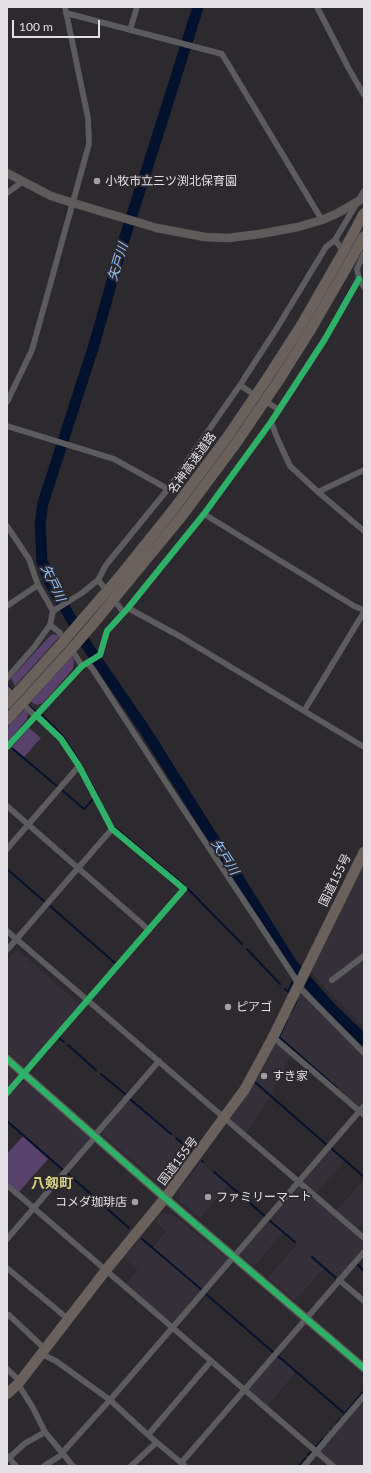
<!DOCTYPE html>
<html>
<head>
<meta charset="utf-8">
<style>
	body { margin:0 }
	#map { position:relative; width:371px; height:1473px; overflow:hidden; background:#2c2a2e; font-family:Lato,sans-serif }
	canvas { display:block }
	.frame { position:absolute; inset:0; border:8px solid #e2e0e4; pointer-events:none }
	.scale { position:absolute; left:12px; top:20px; width:88px; height:18px; box-sizing:border-box; border:2px solid #e2e0e4; border-top:0; padding-left:5px; font-size:12px; line-height:14px; white-space:nowrap; color:#e2e0e4; -webkit-text-stroke:3px #2c292f; paint-order:stroke }
</style>
</head>
<body>
<div id="map">
<canvas width="371" height="1473"></canvas>
<div class="frame"></div>
<div class="scale">100 m</div>
</div>
<script>
const context = document.querySelector('canvas').getContext('2d');
context.lineJoin = 'round';
function fill(path, color) { context.fillStyle = color; context.fill(path, 'evenodd'); }
const shape = rows => new Path2D(rows.map(r => 'M' + r).join(''));
function stroke(path, color, width, dash) { context.strokeStyle = color; context.lineWidth = width; context.lineCap = dash ? 'butt' : 'round'; context.setLineDash(dash || []); context.stroke(path); }
function label(font, color, halo, rows, align = 'center') {
  context.font = font + ' Lato,"Noto Sans JP",sans-serif'; context.lineWidth = 4; context.setLineDash([]); context.textBaseline = 'middle'; context.strokeStyle = halo; context.fillStyle = color; for (const [text, x, y, turn = 0] of rows) {
    context.save(); context.translate(x, y); context.rotate((+turn || 0) * Math.PI / 180); context.textAlign = isNaN(turn) ? turn : align; if (halo) context.strokeText(text, 0, 0); context.fillText(text, 0, 0); context.restore();
  }
}
fill(shape([
	[364,864,364,1027,324,987,310,970],
	[15,951,19,951,80,1005,25,1068,7,1052,7,960],
	[301,993,364,1056,364,1102,360,1107,279,1037],
	[276,1041,291,1054,271,1095,255,1082],
	[7,1066,17,1075,17,1078,7,1089],
	[22,1081,24,1081,90,1138,90,1140,64,1170,7,1120,7,1098],
	[254,1083,270,1097,246,1133,230,1120],
	[129,1100,191,1152,169,1181,158,1182,102,1134,102,1131],
	[331,1149,345,1161,315,1194,302,1182],
	[201,1162,228,1185,200,1218,180,1201,179,1190],
	[364,1180,364,1221,357,1229,336,1211],
	[298,1187,301,1187,364,1241,364,1249,338,1278,325,1267,295,1301,268,1278,297,1244,283,1233,254,1266,242,1255,241,1252],
	[172,1214,228,1259,228,1262,202,1290,153,1247,166,1231,155,1221,160,1215],
	[141,1238,202,1291,172,1325,126,1284,138,1270,124,1258],
	[277,1356,296,1372,267,1406,248,1389],
	[364,1401,364,1466,338,1466,320,1451]
]), '#352f3a');
fill(shape([
	[53,634,57,635,59,637,15,686,11,678,49,637],
	[72,656,74,660,73,669,43,703,37,705,33,703,31,701],
	[25,709,28,713,27,719,7,743,7,728],
	[29,728,41,738,24,757,12,747],
	[23,1136,48,1159,19,1192,7,1181,7,1154]
]), '#58416b');
stroke(shape([
	[7,685,12,690],
	[29,706,35,711],
	[42,715,62,735,76,756,98,796],
	[13,749,58,787],
	[62,790,84,809,94,798],
	[113,826,185,886],
	[7,869,45,902],
	[188,889,242,944],
	[49,905,116,964],
	[247,949,280,984],
	[285,989,288,992,293,981],
	[290,1014,297,1000],
	[287,1020,279,1037,337,1088],
	[59,1038,64,1042],
	[68,1045,96,1070],
	[101,1074,125,1094],
	[256,1083,328,1146],
	[130,1099,171,1134],
	[7,1121,63,1170],
	[176,1138,191,1151],
	[332,1149,364,1177],
	[202,1161,203,1162],
	[214,1172,266,1217],
	[67,1173,129,1228],
	[270,1221,295,1242],
	[142,1239,202,1290],
	[312,1257,337,1279,338,1278],
	[357,1264,364,1271],
	[206,1294,273,1352],
	[278,1356,345,1414],
	[343,1416,364,1391],
	[336,1424,340,1419],
	[331,1430,331,1429],
	[316,1447,323,1439],
	[308,1455,311,1452],
	[299,1466,306,1458]
]), '#04112c', 2);
stroke(shape([
	[198,7,152,153,122,246,94,345,43,503,40,524,42,561,50,583,86,644,145,730,292,964,329,1006,364,1040]
]), '#04112c', 11);
const street = shape([
	[317,7,349,69,364,95],
	[66,13,222,54,322,220],
	[130,30,137,7],
	[7,193,22,182],
	[335,240,352,262],
	[364,253,357,269,359,279,364,287],
	[240,385,250,392],
	[7,402,32,350,89,144,88,118,65,7],
	[270,404,279,410],
	[271,422,278,440,290,466,318,492,364,531],
	[7,426,114,459,168,489],
	[318,492,364,470],
	[204,514,354,606,364,610],
	[7,526,29,559,38,585,53,611,50,625,35,646,7,678],
	[98,580,103,586],
	[118,605,123,612],
	[7,606,38,585],
	[128,608,181,637,364,747],
	[53,611,82,593,98,580,106,565,168,489,240,385,277,328,326,247,335,240,364,191],
	[50,625,59,632,65,640],
	[70,647,82,666],
	[87,663,92,668,178,801,295,978,298,986,364,1053],
	[7,689,10,692],
	[27,708,35,716],
	[304,711,364,612],
	[7,747,82,666,100,655,107,631,128,608,204,514,271,422,325,339,359,279],
	[7,806,149,930],
	[7,849,79,766],
	[7,931,364,1238],
	[7,950,112,829],
	[332,980,364,956],
	[273,1037,364,1115],
	[7,1093,184,889,112,829,79,766,61,739,36,715],
	[95,1135,159,1061],
	[7,1185,333,1466],
	[7,1239,96,1136],
	[7,1268,68,1319],
	[339,1280,364,1301],
	[7,1317,9,1315,45,1349],
	[41,1354,56,1361,110,1400,148,1435,185,1466],
	[7,1369,20,1381],
	[18,1384,33,1408,45,1432,73,1466],
	[148,1435,211,1361],
	[62,1453,110,1400,364,1106],
	[7,1456,16,1466],
	[9,1458,24,1444,45,1432],
	[181,1463,364,1252],
	[44,1466,63,1454],
	[131,1466,156,1443],
	[304,1466,364,1396]
]);
const secondary = shape([
	[7,173,51,196,73,203,157,228,205,237,228,238,260,234,298,227,322,220,338,213,364,198],
	[7,1059,165,1198,364,1368]
]);
const highway = shape([
	[87,614,120,576,173,510,228,436,270,374,302,324,341,256],
	[94,623,182,516,237,442,279,380,311,329,348,265],
	[7,704,63,642],
	[7,720,69,652],
	[7,1394,18,1384,106,1270,165,1198,245,1089,273,1037,364,852]
]);
stroke(street, '#4a484b', 6);
stroke(secondary, '#4a484b', 9);
stroke(highway, '#4a484b', 11);
stroke(street, '#5c5b5e', 5.5);
stroke(secondary, '#5f5b5b', 8);
stroke(highway, '#6a615d', 10);
const highwayBridge = shape([
	[341,256,364,213],
	[348,265,364,236],
	[63,642,87,614],
	[69,652,94,623]
]);
stroke(highwayBridge, '#4a484b', 11, []);
stroke(highwayBridge, '#6a615d', 10);
stroke(shape([
	[7,747,82,666,100,655,107,631,128,608,204,514,271,422,325,339,359,279],
	[7,1059,165,1198,364,1368],
	[7,1093,184,889,112,829,79,766,61,739,36,715]
]), '#2db169', 6);
for (const [x, y, r, color] of [
	[97,181,4,"#a2a0a4"],
	[228,1007,4,"#a2a0a4"],
	[264,1076,4,"#a2a0a4"],
	[208,1197,4,"#a2a0a4"],
	[135,1202,4,"#a2a0a4"]
]) { const dot = new Path2D(); dot.arc(x, y, r, 0, 2 * Math.PI); context.fillStyle = color; context.fill(dot); stroke(dot, '#2c292f', 1.5); }
label('12px', '#e2e0e4', '#2c292f', [
	["小牧市立三ツ渕北保育園",105,181],
	["ピアゴ",236,1007],
	["すき家",272,1076],
	["ファミリーマート",216,1197],
	["コメダ珈琲店",127,1202,"right"]
], 'left');
label('12px', '#e2e0e4', '#2c292f', [
	["名神高速道路",192,463,-54],
	["国道155号",335,880,-64],
	["国道155号",178,1161,-53]
]);
label('italic 13px', '#94c1f9', '#2c292f', [
	["矢戸川",118,262,-73],
	["矢戸川",53,583,64],
	["矢戸川",225,857,58]
]);
label('bold 14px', '#d6d284', '#2c292f', [
	["八剱町",52,1183]
]);
</script>
</body>
</html>
